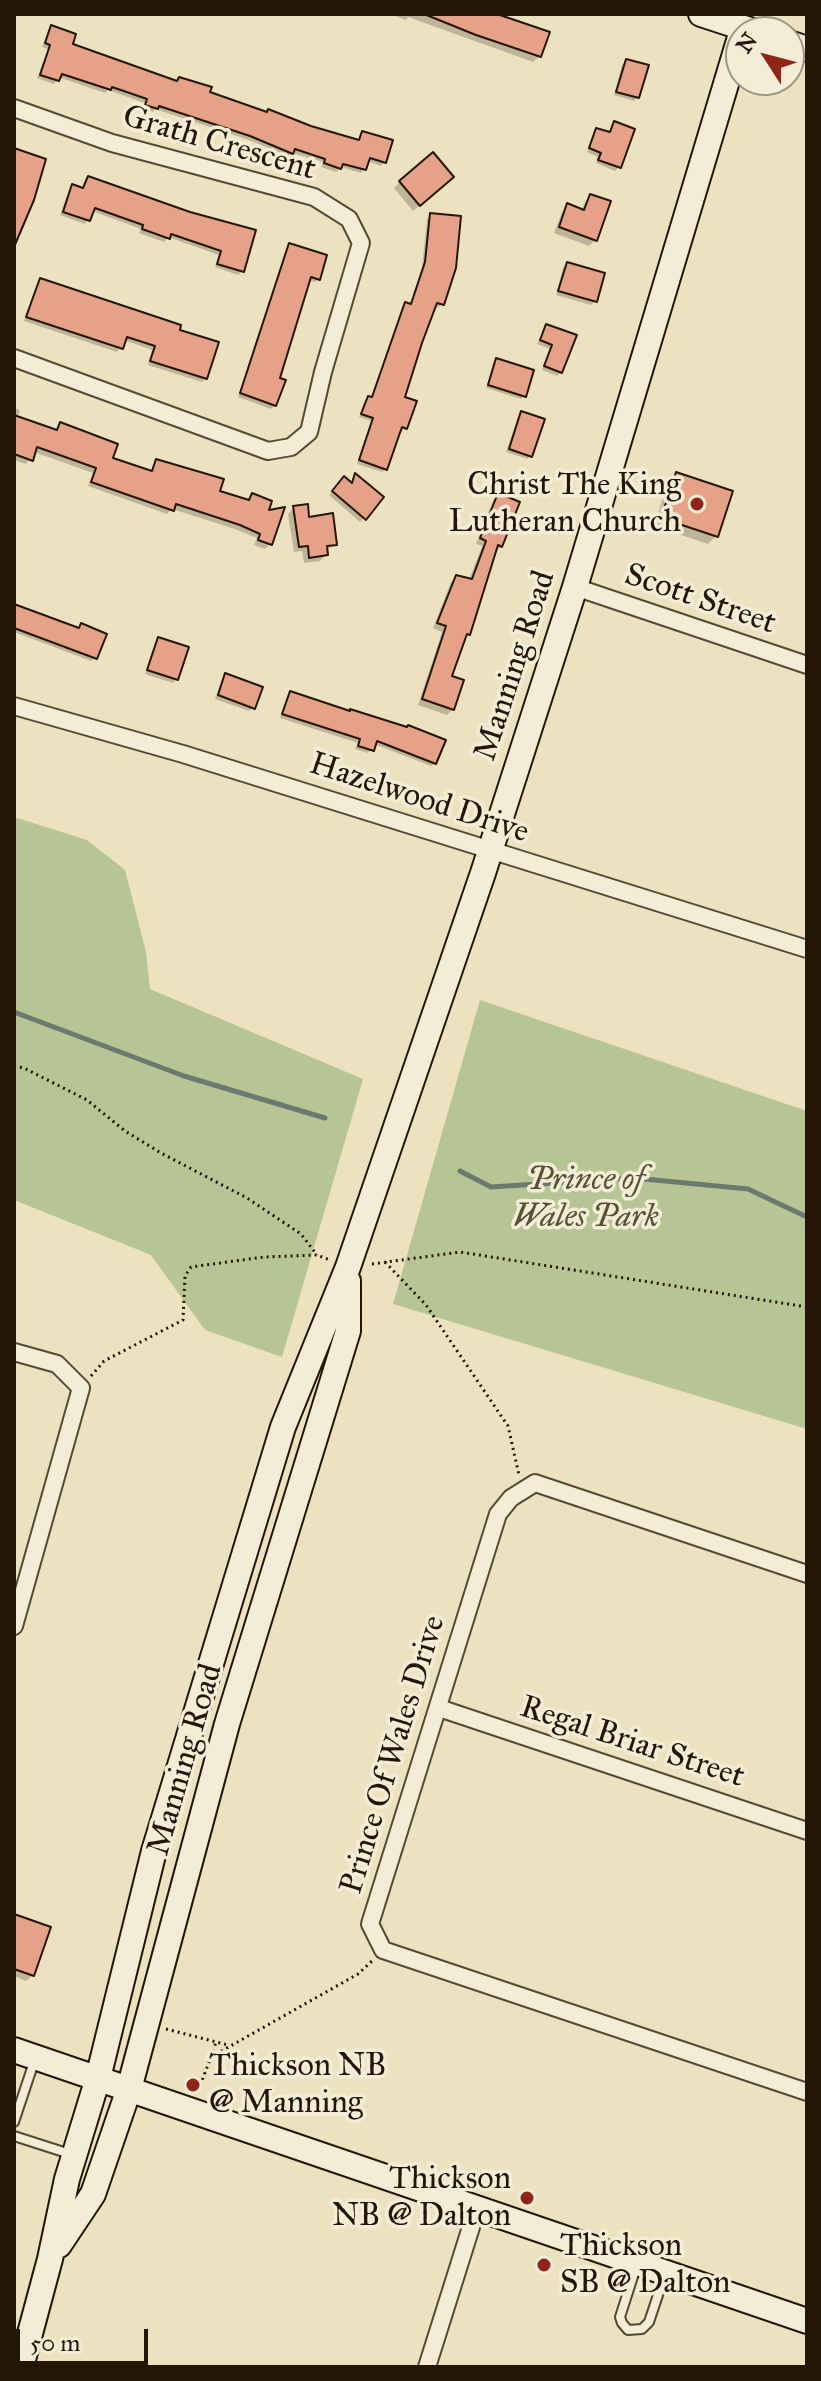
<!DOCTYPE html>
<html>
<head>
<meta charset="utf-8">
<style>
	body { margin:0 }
	#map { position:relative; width:821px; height:2381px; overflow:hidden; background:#ede2c0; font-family:"IM FELL Great Primer",serif }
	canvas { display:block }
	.frame { position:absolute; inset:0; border:16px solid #241504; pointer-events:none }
	.north { position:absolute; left:725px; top:16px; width:80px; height:80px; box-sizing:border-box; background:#f3ecd6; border:2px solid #a09682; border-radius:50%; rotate:306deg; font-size:22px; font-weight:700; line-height:32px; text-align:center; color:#241504 }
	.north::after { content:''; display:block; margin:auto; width:28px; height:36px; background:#8f2418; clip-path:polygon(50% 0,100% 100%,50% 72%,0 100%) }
	.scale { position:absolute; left:16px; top:2329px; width:132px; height:36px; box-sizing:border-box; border:4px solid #241504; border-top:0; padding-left:10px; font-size:24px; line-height:28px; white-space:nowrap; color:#241504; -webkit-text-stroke:6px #f3ecd6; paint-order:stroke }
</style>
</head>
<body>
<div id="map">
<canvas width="821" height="2381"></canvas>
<div class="frame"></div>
<div class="north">N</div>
<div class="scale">50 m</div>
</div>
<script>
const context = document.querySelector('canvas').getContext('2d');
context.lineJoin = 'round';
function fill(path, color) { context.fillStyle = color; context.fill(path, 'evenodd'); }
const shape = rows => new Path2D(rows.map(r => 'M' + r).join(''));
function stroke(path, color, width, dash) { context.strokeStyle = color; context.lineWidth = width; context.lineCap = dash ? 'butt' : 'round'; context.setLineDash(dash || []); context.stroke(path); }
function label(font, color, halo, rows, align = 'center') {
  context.font = font + ' "IM FELL Great Primer",serif'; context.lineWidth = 7; context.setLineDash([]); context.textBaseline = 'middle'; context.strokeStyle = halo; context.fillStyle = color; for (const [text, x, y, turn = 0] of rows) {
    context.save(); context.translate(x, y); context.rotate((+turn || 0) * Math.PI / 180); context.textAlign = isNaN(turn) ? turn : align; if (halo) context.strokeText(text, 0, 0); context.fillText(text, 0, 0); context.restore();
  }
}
fill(shape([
	[14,817,87,840,125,870,146,952,150,989,363,1079,282,1357,205,1330,151,1255,14,1200],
	[480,1000,807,1111,807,1429,393,1304]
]), '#b7c493');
fill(shape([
	[390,14,486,14,540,56,533,62,408,17,406,20],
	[52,28,70,45,208,94,357,142,363,133,384,162,381,166,367,161,361,173,341,167,336,172,321,167,323,162,292,153,288,156,246,139,155,109,153,112,143,108,145,103,108,90,105,93,58,77,54,84,37,78,48,49,42,47,48,31],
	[626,61,637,97,634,101,614,95,622,65],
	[615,124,619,167,615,171,596,163,598,157,587,152,593,134,597,130,609,134],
	[88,178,189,214,242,271,238,275,215,267,219,255,168,237,164,242,139,233,141,229,92,211,85,224,60,215,69,190,73,186,82,190],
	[400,182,446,183,413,211,394,188],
	[591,196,595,240,589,246,554,233,562,212,568,206,581,211,585,202],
	[431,215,442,304,438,307,434,306,403,398,405,428,402,431,398,430,386,468,382,472,357,464,371,421,359,417,364,402,368,398,371,399,402,308,405,304,409,306,422,268,427,219],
	[289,245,318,279,315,282,308,280,277,379,275,405,271,409,238,397,286,249],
	[567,264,595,301,591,305,556,295,563,268],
	[41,280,178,331,206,378,202,382,148,365,152,350,124,340,117,352,24,321,37,284],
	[546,326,561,372,557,376,542,370,550,349,537,344],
	[497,361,524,395,521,399,486,388,493,364],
	[14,408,20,410,17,418,55,431,60,425,110,459,150,473,157,461,218,492,246,501,252,496,266,512,270,544,265,549,254,545,257,538,235,529,172,509,167,514,88,486,93,473,34,452,26,464,14,460],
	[522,413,531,456,527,459,506,452,518,417],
	[676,474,716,536,708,544,654,526,668,482],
	[355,476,381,498,360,522,329,495,344,479,350,484],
	[498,495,501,546,495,552,468,634,463,639,449,677,453,709,447,715,418,705,442,632,433,628,451,582,456,577,469,580,482,546,476,544,493,501],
	[294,508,335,544,325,551,326,555,320,561,304,563,302,551,294,552,288,514],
	[14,606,77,630,81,626,95,658,91,661,14,632],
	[159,639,176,679,173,683,145,674,155,643],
	[226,676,253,708,249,711,215,699,222,679],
	[291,694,435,763,431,766,374,744,368,753,355,749,358,743,280,718,287,697],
	[14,1916,33,1975,26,1981,14,1976]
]), '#0003');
stroke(shape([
	[14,1012,184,1076,325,1118],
	[460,1171,491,1187,634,1178,748,1189,807,1217]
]), '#6a7a6e', 5);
const building = shape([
	[424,14,497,14,550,32,541,57,476,35,424,14],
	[51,25,76,34,73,44,177,81,179,77,212,87,210,92,267,112,268,109,311,126,359,140,362,131,393,140,386,163,370,158,366,170,343,164,341,169,324,163,325,159,295,149,293,154,250,136,159,106,158,109,145,105,147,99,112,87,111,90,62,74,59,81,40,75,50,45,45,43,51,25],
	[626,59,649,65,639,98,616,92,626,59],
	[614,121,635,129,621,168,598,160,601,153,589,148,596,128,610,132,614,121],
	[14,148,46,159,34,200,14,247,14,148],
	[433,152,454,177,420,206,399,181,433,152],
	[88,176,190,212,256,230,244,272,217,264,221,251,171,234,170,239,142,229,143,225,95,208,90,221,63,212,72,184,83,188,88,176],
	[590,194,611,201,597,241,559,227,567,203,584,210,590,194],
	[430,213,461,216,456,268,444,305,437,303,422,343,405,397,417,401,407,429,402,427,387,470,359,460,373,418,361,414,368,396,372,397,405,302,411,304,425,262,430,213],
	[289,243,327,255,320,280,311,277,280,378,286,380,276,406,240,393,289,243],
	[567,262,605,273,597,302,558,291,567,262],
	[40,278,181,325,180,330,219,342,207,379,150,361,155,346,127,337,123,349,26,317,40,278],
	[546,324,577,335,562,373,544,366,552,345,540,340,546,324],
	[496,358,534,370,526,397,488,385,496,358],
	[521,411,545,419,532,457,509,449,521,411],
	[14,415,57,430,60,422,118,444,113,458,152,471,156,459,224,479,220,491,249,500,252,493,272,501,269,510,285,507,272,545,258,540,260,534,240,525,176,504,174,511,91,482,96,468,37,447,33,461,14,454,14,415],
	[676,472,733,491,718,537,661,518,676,472],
	[355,473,384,497,366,520,332,491,344,476,352,483,355,473],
	[498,493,520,502,502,547,498,545,470,635,467,634,452,676,464,680,454,710,422,699,446,626,437,623,456,575,472,579,486,541,480,538,498,493],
	[308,504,309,517,333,513,337,545,327,546,328,555,309,558,308,546,299,547,293,506,308,504],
	[14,604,79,628,81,623,107,634,97,659,14,628,14,604],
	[158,637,189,647,178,680,147,670,158,637],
	[225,673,263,687,255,709,218,695,225,673],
	[290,691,350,711,350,709,407,727,408,725,446,740,436,764,377,741,374,751,358,746,360,739,282,714,290,691],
	[14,1914,51,1927,34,1976,14,1969,14,1914]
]);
fill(building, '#e5a288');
stroke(building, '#241504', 2);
const lane = shape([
	[14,2122,34,2062],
	[14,2136,70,2154],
	[637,2264,620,2317,622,2323,628,2330,642,2329,649,2322,665,2274]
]);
const street = shape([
	[14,108,112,143,314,197,349,219,361,243,323,372,309,432,291,447,268,451,14,358],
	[575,587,807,665],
	[14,706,183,754,807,949],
	[14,1352,57,1364,81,1388,14,1626],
	[807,1574,535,1483,511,1498,498,1514,370,1924,383,1950,807,2092],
	[439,1708,807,1831],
	[427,2367,477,2208]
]);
const secondary = shape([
	[701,14,756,32],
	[789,43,807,49],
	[14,2050,807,2321],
	[59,2245,93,2194,129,2089,227,1724,348,1331,348,1281],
	[21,2367,50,2259,67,2179,98,2078,154,1851,283,1427,348,1267,483,873,575,587,741,34]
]);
stroke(lane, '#564833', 12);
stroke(street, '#564833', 20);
stroke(secondary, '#241504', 28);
stroke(shape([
	[14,1066,24,1068,87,1100,125,1131,161,1153,247,1198,301,1234,317,1255],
	[385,1262,426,1305,508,1426,519,1475],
	[372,1264,460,1252,807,1307],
	[91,1376,104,1361,183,1320,185,1276,191,1267,264,1257,317,1255,330,1260],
	[166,2029,228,2045],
	[211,2057,216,2042],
	[198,2091,211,2057,358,1974,372,1961]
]), '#241504', 3, [2, 4]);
stroke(lane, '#f3ecd6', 8);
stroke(street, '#f3ecd6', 16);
stroke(secondary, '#f3ecd6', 24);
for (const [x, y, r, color] of [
	[697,504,8,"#8f2418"],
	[193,2085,8,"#8f2418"],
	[527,2198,8,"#8f2418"],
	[544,2265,8,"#8f2418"]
]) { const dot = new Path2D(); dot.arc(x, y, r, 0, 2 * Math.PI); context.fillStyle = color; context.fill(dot); stroke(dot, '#f3ecd6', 3); }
label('32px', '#241504', '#f3ecd6', [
	["Grath Crescent",219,144,16],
	["Scott Street",700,600,19],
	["Manning Road",516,666,-72],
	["Hazelwood Drive",419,799,18],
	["Regal Briar Street",632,1743,18],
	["Prince Of Wales Drive",394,1755,-73],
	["Manning Road",186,1760,-74]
]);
label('32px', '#241504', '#f3ecd6', [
	["Christ The King",681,486],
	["Lutheran Church",681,523],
	["Thickson NB",209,2067,"left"],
	["@ Manning",209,2104,"left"],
	["Thickson",511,2180],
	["NB @ Dalton",511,2217],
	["Thickson",560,2247,"left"],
	["SB @ Dalton",560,2284,"left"]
], 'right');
label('italic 32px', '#575236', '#f3ecd6', [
	["Prince of",586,1181],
	["Wales Park",586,1218]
]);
</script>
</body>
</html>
